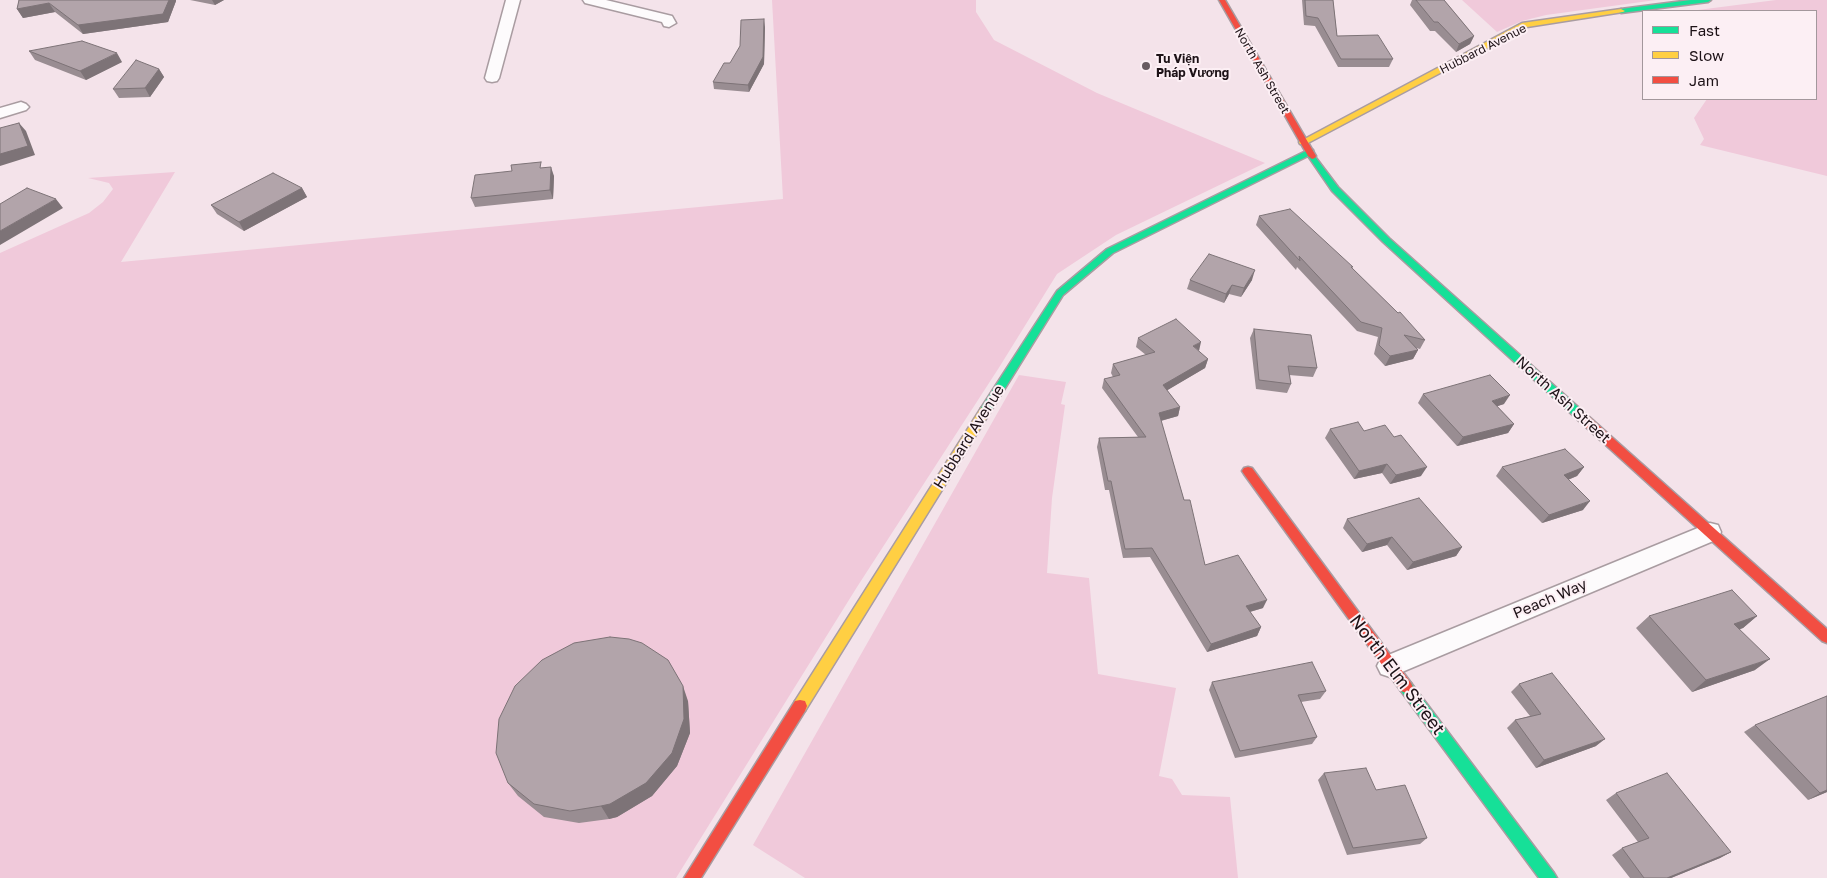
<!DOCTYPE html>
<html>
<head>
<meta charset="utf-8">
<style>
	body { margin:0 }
	#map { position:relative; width:1827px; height:878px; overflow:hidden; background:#f4e3ea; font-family:"Golos Text",sans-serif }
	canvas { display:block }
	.legend { position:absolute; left:1642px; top:10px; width:175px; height:90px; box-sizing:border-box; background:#fceff4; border:1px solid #a3979c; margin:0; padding:6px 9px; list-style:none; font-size:15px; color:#1d1217 }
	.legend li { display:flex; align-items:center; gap:10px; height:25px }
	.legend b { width:25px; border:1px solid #a3979c }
</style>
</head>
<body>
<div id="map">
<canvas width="1827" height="878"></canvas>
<ul class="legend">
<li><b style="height:6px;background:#16e098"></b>Fast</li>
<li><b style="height:6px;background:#ffcf43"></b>Slow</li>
<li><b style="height:6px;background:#f24e42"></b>Jam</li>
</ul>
</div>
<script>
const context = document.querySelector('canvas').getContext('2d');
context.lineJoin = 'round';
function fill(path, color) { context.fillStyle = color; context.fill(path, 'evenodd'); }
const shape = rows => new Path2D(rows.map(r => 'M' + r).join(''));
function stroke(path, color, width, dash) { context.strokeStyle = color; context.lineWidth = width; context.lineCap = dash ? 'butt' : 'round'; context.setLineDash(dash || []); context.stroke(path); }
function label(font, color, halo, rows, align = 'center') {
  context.font = font + ' "Golos Text",sans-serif'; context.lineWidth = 4; context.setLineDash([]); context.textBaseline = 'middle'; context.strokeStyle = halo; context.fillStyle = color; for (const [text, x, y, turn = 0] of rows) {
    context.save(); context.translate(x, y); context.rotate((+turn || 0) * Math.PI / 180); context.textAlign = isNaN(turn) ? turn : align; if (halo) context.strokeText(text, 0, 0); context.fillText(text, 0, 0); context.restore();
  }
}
fill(shape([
	[772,0,976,0,976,12,994,40,1097,93,1265,163,1116,235,1057,274,1000,366,857,587,676,878,0,878,0,253,89,213,103,202,113,189,109,183,88,178,175,172,121,262,783,199],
	[1462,0,1656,0,1546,15,1522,21,1497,32],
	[1776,0,1827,0,1827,176,1700,145,1704,139,1694,118,1707,99,1816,99,1816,11,1690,11],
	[1019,375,1066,382,1061,404,1065,405,1052,498,1047,573,1089,578,1098,674,1176,688,1159,776,1172,779,1182,795,1230,797,1238,878,805,878,753,845]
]), '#f0c9da');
const street = shape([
	[506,0,520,0,499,78,497,81,492,82,487,81,485,78,506,0],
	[583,0,606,0,672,16,676,23,669,27,664,26,662,22,585,3,583,0],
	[21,102,26,104,29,107,26,110,0,118,0,108,21,102],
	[1710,523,1718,525,1721,532,1718,539,1390,677,1381,674,1377,666,1381,658,1710,523]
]);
const fast = shape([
	[1691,0,1711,0,1708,2,1621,13,1617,11,1621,9,1691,0],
	[1310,149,1313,150,1313,154,1338,187,1389,238,1586,414,1588,417,1586,420,1578,420,1383,242,1332,191,1308,156,1113,253,1063,295,989,414,981,414,980,411,981,408,1057,291,1107,249,1310,149],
	[1406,681,1411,683,1554,873,1557,878,1539,878,1401,691,1399,687,1401,683,1406,681]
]);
const slow = shape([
	[1621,9,1625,11,1623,12,1527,27,1306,144,1300,144,1299,142,1522,23,1621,9],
	[985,407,990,411,989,414,805,711,800,712,795,711,793,706,795,701,981,408,985,407]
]);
const jam = shape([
	[1219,0,1225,0,1316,156,1315,158,1312,159,1308,156,1219,0],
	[1582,413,1586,414,1827,629,1827,643,1822,641,1578,420,1576,417,1582,413],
	[1248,467,1252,468,1411,683,1413,687,1411,691,1406,693,1401,691,1244,474,1242,471,1244,468,1248,467],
	[800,700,805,701,807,706,805,711,701,878,684,878,795,701,800,700]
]);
stroke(street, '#a99ca1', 3);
stroke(fast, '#a99ca1', 3);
stroke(slow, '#a99ca1', 3);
stroke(jam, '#a99ca1', 3);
fill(street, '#fdfbfc');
fill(fast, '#16e098');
fill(slow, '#ffcf43');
fill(jam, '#f24e42');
fill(shape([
	[19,0,176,1,168,22,83,34,55,12,23,18,17,9],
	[190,0,224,0,215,5],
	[1302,0,1333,0,1337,36,1393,59,1389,67,1338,67,1315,26,1304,25],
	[1412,0,1444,0,1474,36,1470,44,1456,52,1435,31,1430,31,1410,5],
	[765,27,764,64,749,92,714,89,713,82],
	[29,51,122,62,86,80,35,60],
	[159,69,164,77,150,97,119,98,113,89],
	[543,168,554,176,553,199,475,207,471,198],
	[302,188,307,197,244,231,217,214,211,205],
	[1259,216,1352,268,1425,340,1420,349,1416,348,1418,350,1413,359,1385,366,1374,354,1378,337,1357,331,1297,267,1296,270,1256,225],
	[1190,280,1252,280,1241,297,1229,294,1224,303,1187,289],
	[1254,329,1317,368,1313,377,1289,375,1291,384,1287,393,1256,389,1250,338],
	[1138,338,1198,351,1208,359,1205,368,1167,390,1180,407,1178,416,1161,421,1184,500,1205,565,1263,608,1250,612,1261,627,1257,636,1207,652,1150,557,1123,558,1109,490,1105,490,1097,447,1099,438,1138,437,1102,388,1104,379,1113,377,1111,373,1113,364,1146,355,1136,347],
	[1423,394,1504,404,1497,406,1514,424,1508,433,1457,446,1418,403],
	[1330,429,1364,431,1421,476,1390,484,1382,473,1354,479,1325,438],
	[1502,467,1584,467,1577,476,1568,480,1583,510,1542,523,1496,476],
	[1347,519,1462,547,1456,556,1407,570,1387,545,1362,552,1343,528],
	[1649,616,1757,616,1743,628,1740,629,1755,670,1692,692,1636,628],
	[1212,682,1326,691,1320,699,1301,702,1317,737,1312,744,1235,758,1209,690],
	[1519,684,1596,746,1536,768,1507,728,1515,720,1530,716,1511,692],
	[1827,696,1827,792,1808,800,1744,732,1755,725],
	[688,701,690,733,677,766,652,796,617,817,609,819,579,823,544,817,518,796,508,783],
	[1324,773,1376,790,1427,838,1420,844,1347,855,1318,780],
	[1616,793,1731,852,1720,858,1671,878,1630,878,1612,855,1622,848,1638,842,1606,800]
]), '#998d92');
fill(shape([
	[169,0,176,0,176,1,168,22,83,34,78,25],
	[212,0,224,0,215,5],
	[49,3,55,12,23,18,17,9],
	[764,19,765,27,764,64,749,92,748,85],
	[1474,36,1470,44,1456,52,1459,44],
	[117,53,122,62,86,80,80,71],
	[159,69,164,77,150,97,145,88],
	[19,123,26,131,35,155,0,166,0,154],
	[551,167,554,176,553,199,550,190],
	[302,188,307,197,244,231,239,222],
	[56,199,63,208,0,245,0,231],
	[1255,270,1252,280,1241,297,1244,288],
	[1232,285,1229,294,1224,303,1226,294],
	[1201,342,1199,351,1193,346],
	[1418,350,1413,359,1385,366,1390,356],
	[1208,359,1205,368,1161,394,1163,385],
	[1510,395,1504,404,1486,410,1492,401],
	[1180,407,1178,416,1156,422,1159,413],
	[1514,424,1508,433,1457,446,1463,437],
	[1387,464,1382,473,1354,479,1359,471],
	[1427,467,1421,476,1390,484,1396,475],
	[1584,467,1577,476,1557,484,1564,475],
	[1590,501,1583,510,1542,523,1549,515],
	[1392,537,1387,545,1362,552,1367,544],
	[1462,547,1456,556,1407,570,1413,562],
	[1267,600,1263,608,1242,614,1246,606],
	[1757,616,1743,628,1720,636,1734,624],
	[1261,627,1257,636,1207,652,1211,644],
	[1770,659,1755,670,1692,692,1706,680],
	[683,686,688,701,690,733,677,766,652,796,617,817,609,819,601,806],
	[1605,739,1596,746,1536,768,1544,760],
	[1827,790,1827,792,1808,800,1820,793],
	[1731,852,1720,858,1671,878,1667,878]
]), '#7d7377');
const building = shape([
	[19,0,169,0,163,14,78,25,49,3,17,9,19,0],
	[1305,0,1333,0,1337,36,1378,35,1393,59,1341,59,1318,18,1306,16,1305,0],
	[1416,0,1444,0,1474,36,1459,44,1438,22,1434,22,1416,0],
	[764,19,763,57,748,85,713,82,724,63,730,63,740,46,741,20,764,19],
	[82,41,117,53,80,71,29,51,82,41],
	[136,60,159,69,145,88,113,89,136,60],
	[19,123,28,146,0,154,0,128,19,123],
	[541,162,540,168,551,167,550,190,471,198,475,175,512,171,511,165,541,162],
	[273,173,302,188,239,222,211,205,273,173],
	[27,188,56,199,0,231,0,204,27,188],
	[1290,209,1353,267,1351,267,1398,313,1400,312,1425,340,1404,335,1418,350,1390,356,1379,345,1382,328,1361,322,1299,256,1300,261,1259,216,1290,209],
	[1209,254,1255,270,1244,288,1232,285,1226,294,1190,280,1209,254],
	[1176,319,1201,342,1193,346,1208,359,1163,385,1180,407,1159,413,1184,500,1190,500,1205,565,1238,555,1267,600,1246,606,1261,627,1211,644,1152,548,1125,549,1111,481,1108,481,1099,438,1146,437,1104,379,1120,375,1113,364,1155,352,1138,338,1176,319],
	[1254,329,1311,335,1317,368,1288,366,1291,384,1259,380,1254,329],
	[1490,375,1510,395,1492,401,1514,424,1463,437,1423,394,1490,375],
	[1358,422,1364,431,1385,425,1394,437,1401,435,1427,467,1396,475,1387,464,1359,471,1330,429,1358,422],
	[1565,449,1584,467,1564,475,1590,501,1549,515,1502,467,1565,449],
	[1419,498,1462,547,1413,562,1392,537,1367,544,1347,519,1419,498],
	[1732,590,1757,616,1734,624,1770,659,1706,680,1649,616,1732,590],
	[610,637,629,639,642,643,668,660,683,686,684,719,672,753,646,783,610,804,601,806,570,811,534,804,508,783,496,753,499,719,515,686,542,660,574,643,610,637],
	[1312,662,1326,691,1298,695,1317,737,1240,751,1212,682,1312,662],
	[1552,673,1605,739,1544,760,1515,720,1541,714,1519,684,1552,673],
	[1827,696,1827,790,1820,793,1755,725,1827,696],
	[1366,768,1376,790,1405,785,1427,838,1353,848,1324,773,1366,768],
	[1667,773,1731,852,1667,878,1644,878,1622,848,1649,838,1616,793,1667,773]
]);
fill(building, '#b2a4aa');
stroke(building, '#7d7377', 1);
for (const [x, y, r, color] of [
	[1146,66,5,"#685b61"]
]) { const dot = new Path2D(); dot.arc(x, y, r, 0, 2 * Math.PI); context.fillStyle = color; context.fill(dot); stroke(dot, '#fceff4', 2); }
label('12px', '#1d1217', '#fceff4', [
	["Hubbard Avenue",1483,49,-27],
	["North Ash Street",1262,71,60]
]);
label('bold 12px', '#1d1217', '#fceff4', [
	["Tu Viện",1156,59],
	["Pháp Vương",1156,73]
], 'left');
label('15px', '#1d1217', '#fceff4', [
	["North Ash Street",1563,400,42],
	["Hubbard Avenue",969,437,-58],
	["Peach Way",1550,599,-23]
]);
label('18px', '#1d1217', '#fceff4', [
	["North Elm Street",1397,675,53]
]);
</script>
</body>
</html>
